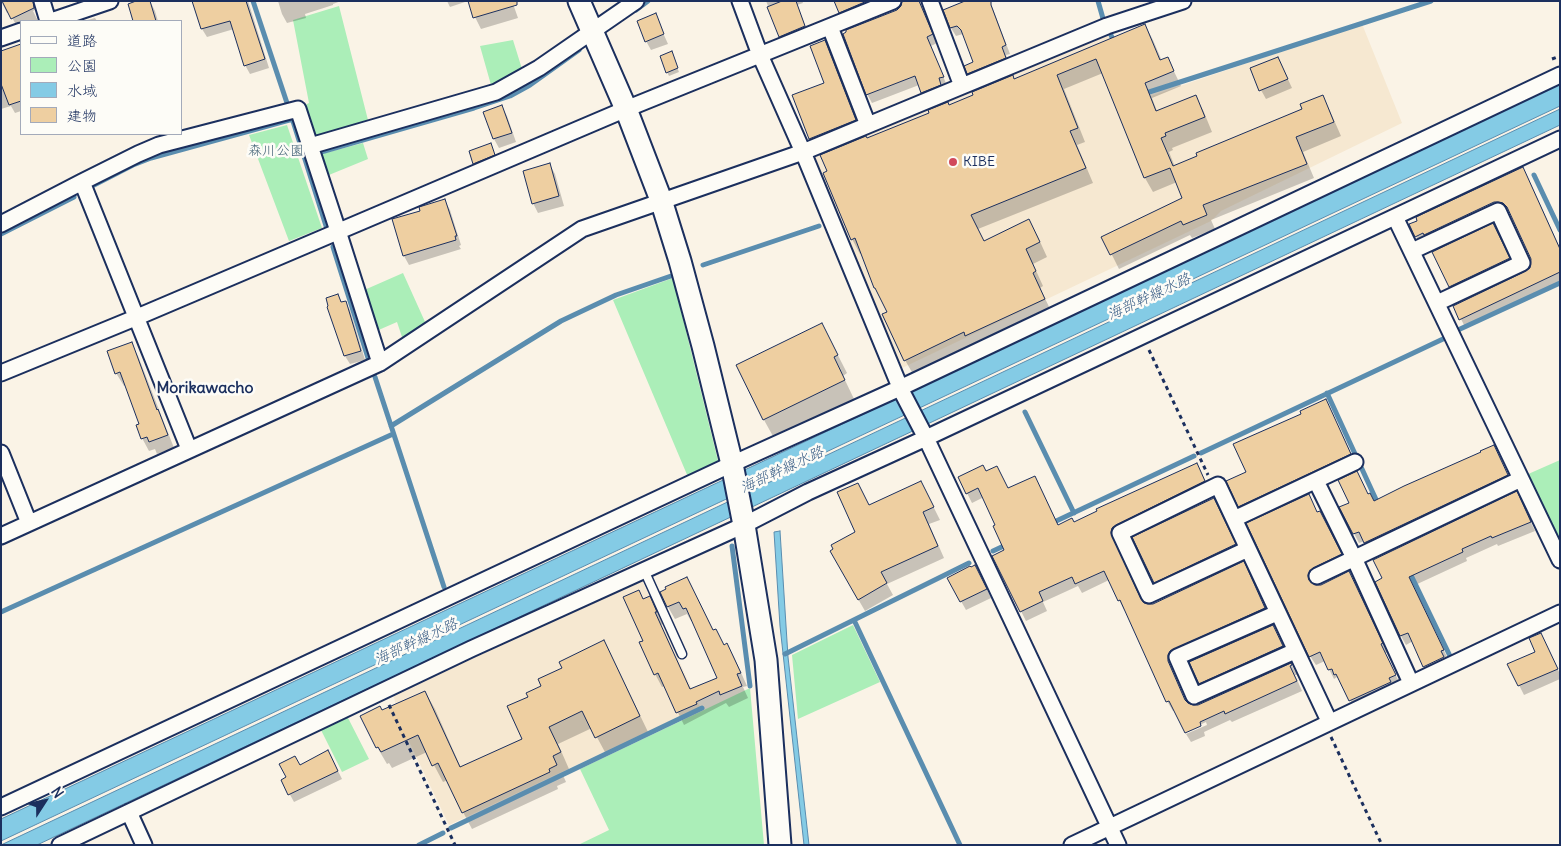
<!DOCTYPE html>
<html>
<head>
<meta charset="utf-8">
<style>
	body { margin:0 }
	#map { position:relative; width:1561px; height:846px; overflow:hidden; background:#faf3e6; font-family:Delius,"Klee One",sans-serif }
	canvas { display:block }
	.frame { position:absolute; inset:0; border:2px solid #1b2f5e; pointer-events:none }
	.legend { position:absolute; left:20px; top:20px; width:162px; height:115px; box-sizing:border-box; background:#fdfcf7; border:1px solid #a3aaba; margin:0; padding:6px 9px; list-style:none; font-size:15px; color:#1b2f5e }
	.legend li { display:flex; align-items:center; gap:10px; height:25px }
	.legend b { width:25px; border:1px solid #a3aaba }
	.north { position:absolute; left:20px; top:776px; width:50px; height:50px; -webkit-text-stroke:4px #fdfcf7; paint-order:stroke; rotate:55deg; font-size:14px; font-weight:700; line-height:20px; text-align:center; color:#1b2f5e }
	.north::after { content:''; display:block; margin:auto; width:18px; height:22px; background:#1b2f5e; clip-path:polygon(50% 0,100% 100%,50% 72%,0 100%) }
</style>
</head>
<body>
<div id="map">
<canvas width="1561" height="846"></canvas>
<div class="frame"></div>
<ul class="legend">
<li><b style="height:6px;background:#fdfcf7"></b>道路</li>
<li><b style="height:14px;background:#abeeb8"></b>公園</li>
<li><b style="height:14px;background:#84cbe5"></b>水域</li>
<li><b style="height:14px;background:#eecfa1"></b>建物</li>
</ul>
<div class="north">N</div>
</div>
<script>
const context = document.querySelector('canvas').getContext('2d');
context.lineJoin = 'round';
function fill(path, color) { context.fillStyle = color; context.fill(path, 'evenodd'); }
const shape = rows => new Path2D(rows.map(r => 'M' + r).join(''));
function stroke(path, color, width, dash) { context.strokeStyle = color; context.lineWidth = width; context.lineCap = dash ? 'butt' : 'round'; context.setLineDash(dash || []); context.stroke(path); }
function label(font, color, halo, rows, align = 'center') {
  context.font = font + ' Delius,"Klee One",sans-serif'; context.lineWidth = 5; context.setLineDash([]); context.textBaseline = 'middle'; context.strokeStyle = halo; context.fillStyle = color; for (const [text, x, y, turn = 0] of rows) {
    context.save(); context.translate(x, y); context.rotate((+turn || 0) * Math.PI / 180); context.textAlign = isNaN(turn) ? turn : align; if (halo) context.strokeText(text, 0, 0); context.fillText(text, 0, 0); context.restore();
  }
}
fill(shape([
	[1362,24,1402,123,1221,211,1211,221,900,369,813,160,816,154,1107,33,1136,101],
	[642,580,700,707,449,825,402,727,393,694]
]), '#f6e8d1');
fill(shape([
	[339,6,369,124,316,140,301,107,309,103,293,20],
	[513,40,522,69,504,82,491,85,480,46],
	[287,125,322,228,289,241,249,135],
	[363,143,368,159,324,177,318,155],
	[403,273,426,324,403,340,397,322,374,332,362,291],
	[673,278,719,465,688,477,613,300],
	[1560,460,1560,546,1526,475],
	[853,625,880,682,798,719,792,655],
	[750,688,764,845,578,845,609,830,580,769],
	[347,716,369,759,342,772,320,728]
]), '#abeeb8');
const water = shape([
	[1560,83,1560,106,1,841,1,819,900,397,1560,83],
	[1560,109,1560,125,37,845,1,845,1560,109],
	[780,531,788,657,809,845,804,845,780,626,774,532,780,531]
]);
fill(water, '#84cbe5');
stroke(water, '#5a8daf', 1);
fill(shape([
	[1,1,35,1,38,8,33,11,38,21,21,21,21,31,20,32,9,12,7,13],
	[150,1,155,11,158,21,135,21,129,5],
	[193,1,248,1,269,68,250,74,245,65,234,29,207,37,202,29],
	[278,1,341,1,333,4,333,5,305,14,306,18,287,23,282,14],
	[447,1,465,1,465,2,450,7],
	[512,1,518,18,481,29,475,17],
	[766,1,802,1,803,3,797,5,809,35,785,45,780,36],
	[836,1,893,1,845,21],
	[901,1,920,1,937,43,931,46,947,86,927,101,919,85,872,103,867,94,898,11,902,7,903,2],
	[960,1,990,1,1010,54,1006,55,1010,66,973,82,969,73,975,63,963,34,956,36,951,28,961,4],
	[655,15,668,44,651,50,646,41],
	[95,18,97,21,84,21],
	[1145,25,1153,40,1162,61,1168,59,1181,86,1152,98,1157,111,1195,96,1203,110,1212,132,1172,148,1173,150,1169,152,1175,167,1304,110,1322,96,1330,111,1341,136,1303,152,1314,178,1211,220,1215,229,1192,238,1190,235,1119,269,1103,237,1183,199,1177,182,1153,192,1145,178,1103,73,1064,89,1085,142,1077,145,1093,183,978,229,984,242,1037,235,1047,257,1033,264,1043,286,1040,288,1052,313,913,374,905,360,889,312,862,253,860,254,852,239,867,140],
	[824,42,829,50,860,129,816,147,811,139,794,96,826,84],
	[19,46,21,50,21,111,15,113,11,106,1,109,1,52],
	[673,57,679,72,669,76,667,72],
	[1278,58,1292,88,1266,99,1261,90],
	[502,107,507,116,516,142,499,148,494,139,485,113],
	[490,145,499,164,480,172,475,163],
	[550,165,555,174,564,206,538,213,533,203],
	[1527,176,1560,248,1560,282,1465,327,1461,319,1531,269,1532,259,1510,213,1503,209,1420,244,1416,236],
	[445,201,450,210,461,245,459,246,461,249,409,265,404,256,393,220,422,212],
	[1498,234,1513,267,1455,295,1450,286],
	[338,295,342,303,345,302,350,310,365,360,350,364,345,356,328,307],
	[822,324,847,373,843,376,854,399,774,438,764,420,738,365],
	[131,343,138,356,174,448,157,454,155,449,149,451,142,438,141,425,126,385,124,386,116,373,108,351],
	[1331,411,1356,464,1246,516,1240,506,1247,472],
	[1499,455,1513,484,1371,551,1365,541,1359,543,1341,508,1374,502],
	[986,472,1008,490,1035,477,1059,526,1074,524,1202,474,1210,491,1117,538,1115,543,1142,603,1149,606,1248,572,1270,618,1175,660,1172,666,1173,671,1187,704,1198,706,1291,664,1297,675,1295,675,1302,691,1232,722,1230,720,1204,732,1205,736,1191,742,1186,734,1207,725,1206,722,1185,732,1175,710,1173,711,1167,701,1125,609,1124,610,1109,580,1082,593,1078,586,1043,602,1047,611,1026,621,1021,611,1006,550,997,526,984,497,972,503,967,493],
	[858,484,869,506,927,494,940,520,929,524,944,558,887,584,893,595,865,611,831,552,857,532],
	[1521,502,1535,531,1498,546,1497,544,1466,558,1467,561,1413,586,1448,659,1429,675,1413,641,1406,645,1401,636,1377,582],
	[1218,508,1240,554,1160,591,1155,582],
	[1317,514,1327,526,1346,563,1317,577,1312,584,1315,587,1354,582,1387,653,1385,653,1400,684,1355,710,1342,683,1337,677,1334,679,1325,661,1316,665,1310,656,1248,524],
	[980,575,991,598,966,610,948,578],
	[687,578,714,632,724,646,727,645,734,657,747,686,743,687,748,698,729,707,726,703,684,725,665,686,662,687,655,674,641,643,645,641,643,600,649,598,663,624,661,625,691,690,718,678,693,620,691,621,687,614,675,619,668,607],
	[1273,626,1287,655,1205,692,1200,683],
	[604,642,613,659,649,734,606,754,592,728,558,744,569,769,562,773,566,782,557,786,558,789,472,829,463,812,448,780,443,782,427,752,392,768,389,763,387,764,377,747,382,712,425,692,435,709,461,768,523,739,529,698,563,668],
	[1545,643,1560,674,1560,679,1524,695,1509,665,1537,652],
	[332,759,342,779,294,802,282,780,300,767]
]), '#0003');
stroke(shape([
	[253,1,288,106],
	[1098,1,1104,22],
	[636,10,648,1],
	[1110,33,1115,44],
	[1143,94,1431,1],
	[292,118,327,229],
	[321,152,474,108,510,96,530,85,579,50],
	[1534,175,1560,230],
	[94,185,133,165,151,158,293,119],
	[1,234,74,197],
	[333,247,369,361],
	[703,265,819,226],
	[1458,330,1560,283],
	[375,377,444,587],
	[1327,393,1379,506],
	[1025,412,1074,513],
	[391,426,561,321,616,295,671,276],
	[1201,453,1443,339],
	[1052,523,1194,456],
	[732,546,750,686],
	[993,551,1008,544],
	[1409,571,1450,656],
	[1,612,393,434],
	[854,620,960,845],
	[785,654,969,563],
	[451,828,702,708],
	[419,845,443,833]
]), '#5a8daf', 5);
const building = shape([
	[2,1,33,1,34,8,11,19,2,1],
	[136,1,150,1,156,21,133,21,128,4,136,1],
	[192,1,246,1,265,59,244,66,230,21,201,29,192,1],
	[468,1,517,1,517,5,473,18,468,1],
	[782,1,796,1,805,26,779,37,767,7,782,1],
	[834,1,867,1,839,13,834,1],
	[902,1,919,1,933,34,927,37,944,77,939,78,941,85,921,93,915,76,866,95,843,34,846,32,846,30,897,10,901,6,902,1],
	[965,1,991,1,991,5,1006,45,1002,47,1006,58,967,74,964,66,973,62,961,30,957,26,950,28,943,10,965,1],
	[656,13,664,34,645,42,637,21,656,13],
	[1145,24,1160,60,1168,57,1174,71,1145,83,1156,111,1196,95,1205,117,1165,133,1166,136,1161,138,1173,166,1197,156,1196,153,1302,109,1300,104,1323,95,1334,122,1296,137,1307,164,1203,205,1207,215,1183,225,1181,221,1110,255,1101,237,1182,198,1170,168,1144,178,1096,59,1057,75,1078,128,1070,131,1086,168,971,215,984,241,1029,219,1040,242,1026,249,1036,271,1033,273,1045,299,965,336,964,332,904,361,882,314,887,312,875,288,874,288,855,238,851,240,823,173,827,171,820,155,866,136,867,138,929,113,928,110,948,102,949,105,973,95,972,92,1013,75,1014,79,1145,24],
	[825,40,856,120,809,139,792,95,824,83,810,46,825,40],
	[21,44,21,101,9,105,1,84,1,51,21,44],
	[672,51,678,68,666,73,660,56,672,51],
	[1278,57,1288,79,1259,91,1250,68,1278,57],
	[502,105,512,133,493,139,483,112,502,105],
	[491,143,495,155,473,164,469,151,491,143],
	[550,163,559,196,532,204,523,171,550,163],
	[1523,167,1560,249,1560,272,1459,320,1453,306,1526,271,1530,268,1531,259,1507,207,1503,203,1498,202,1494,202,1424,235,1423,233,1415,237,1409,224,1417,221,1416,217,1523,167],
	[445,199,457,236,455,236,456,240,403,256,392,219,420,211,419,207,445,199],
	[1493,223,1510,258,1449,287,1432,252,1493,223],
	[338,294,341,302,346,301,361,351,344,356,327,307,328,306,326,298,338,294],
	[822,323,838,355,834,357,845,380,763,420,736,365,822,323],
	[132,342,157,410,158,409,168,435,149,442,147,437,141,439,136,425,139,424,120,372,115,374,107,351,132,342],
	[1326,399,1351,454,1238,507,1226,481,1246,472,1233,444,1301,414,1300,411,1326,399],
	[1494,445,1508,475,1364,543,1359,532,1353,534,1339,507,1349,503,1338,480,1357,471,1368,494,1370,493,1374,501,1404,486,1481,452,1480,451,1494,445],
	[1197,463,1205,481,1116,525,1112,528,1111,533,1141,599,1144,603,1149,604,1153,604,1244,561,1265,608,1170,651,1168,655,1168,661,1185,700,1188,703,1193,705,1198,705,1291,663,1292,665,1290,666,1297,681,1225,714,1224,711,1200,722,1201,726,1185,733,1169,701,1166,702,1120,600,1118,601,1104,571,1075,584,1072,577,1039,592,1043,601,1020,612,992,556,1004,550,993,526,995,525,978,488,966,494,958,477,983,465,986,471,997,466,1008,488,1035,476,1058,525,1072,518,1074,522,1097,511,1096,509,1197,463],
	[921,481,934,507,923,512,938,546,881,572,887,583,858,600,830,551,833,549,831,545,855,532,837,492,858,483,869,505,921,481],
	[1517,491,1531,522,1492,538,1491,536,1462,549,1463,552,1409,577,1444,650,1441,651,1444,657,1423,667,1408,633,1400,636,1375,582,1382,578,1373,560,1517,491],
	[1309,494,1317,512,1320,511,1322,515,1342,554,1313,568,1308,575,1309,580,1316,585,1321,585,1349,571,1383,643,1381,644,1396,675,1389,678,1391,682,1349,701,1336,674,1334,675,1332,669,1328,670,1320,652,1309,657,1246,523,1309,494],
	[1214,498,1236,544,1154,583,1132,537,1214,498],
	[975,565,987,589,960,602,947,578,970,566,971,567,975,565],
	[687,577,713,630,716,629,724,645,727,643,741,673,737,674,742,686,720,695,719,691,696,702,697,704,676,713,658,673,654,675,639,642,643,641,623,597,639,590,643,599,650,596,657,612,655,612,690,689,717,678,686,608,683,609,679,602,667,607,660,592,666,589,665,587,687,577],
	[1273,625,1283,646,1199,684,1189,662,1273,625],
	[1541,633,1558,669,1518,686,1507,664,1535,652,1529,638,1541,633],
	[604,640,640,716,595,738,582,711,549,727,561,752,553,756,557,765,549,769,550,772,462,813,438,763,432,766,418,735,381,752,378,747,376,748,360,716,380,706,382,710,425,691,460,767,522,739,507,706,528,697,526,693,541,686,538,679,562,668,559,662,604,640],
	[328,750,338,771,288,795,281,780,286,777,279,764,295,756,300,765,328,750]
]);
fill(building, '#eecfa1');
stroke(building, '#1b2f5e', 1);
const lane = shape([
	[644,570,682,654]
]);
const street = shape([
	[42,1,48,21],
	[740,1,760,55,803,152,902,392,926,438,1118,845],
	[930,1,962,86],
	[51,21,110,1],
	[830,27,868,125],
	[1,38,21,31],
	[310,146,496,92,539,68,636,1],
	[82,182,189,449],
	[1395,217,1560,560],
	[1,224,82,182,138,154,159,145,298,109,338,231,380,363],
	[1412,251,1498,211,1522,263,1437,303],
	[1,373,135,318,626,109,893,1],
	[1,453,29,523],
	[1316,481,1354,558,1411,683],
	[1234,519,1355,462],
	[1,536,380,363,582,229,803,152,1107,26,1183,1],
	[1248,549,1149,595,1120,533,1218,485,1329,721],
	[1317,576,1521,479],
	[1277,613,1177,657,1194,696,1295,651],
	[1,807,732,464,900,388,1560,75],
	[129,812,144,845],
	[60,845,471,649,744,525,808,492,926,438,1560,139],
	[1072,845,1560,613]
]);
const secondary = shape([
	[579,1,626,109,661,200,680,261,703,346,732,464,744,525,766,660,780,845]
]);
stroke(lane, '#1b2f5e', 11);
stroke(street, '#1b2f5e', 19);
stroke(secondary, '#1b2f5e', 25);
stroke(shape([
	[1552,59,1560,56],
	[1149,350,1208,475],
	[389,705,455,845],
	[1331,737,1382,845]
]), '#1b2f5e', 3, [4, 4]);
stroke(lane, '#fdfcf7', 8);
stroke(street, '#fdfcf7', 15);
stroke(secondary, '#fdfcf7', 21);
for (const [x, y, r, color] of [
	[953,162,5,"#d1495b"]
]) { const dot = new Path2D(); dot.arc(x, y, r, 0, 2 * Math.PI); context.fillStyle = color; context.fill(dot); stroke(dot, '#fdfcf7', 2); }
label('14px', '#3f5f74', '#fdfcf7', [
	["森川公園",276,151]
]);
label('14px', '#1b2f5e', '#fdfcf7', [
	["KIBE",963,162]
], 'left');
label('italic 15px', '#3a5e86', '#fdfcf7', [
	["海部幹線水路",1149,297,-25],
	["海部幹線水路",782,470,-25],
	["海部幹線水路",416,642,-25]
]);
label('bold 16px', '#1b2f5e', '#fdfcf7', [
	["Morikawacho",205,388]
]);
</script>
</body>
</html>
